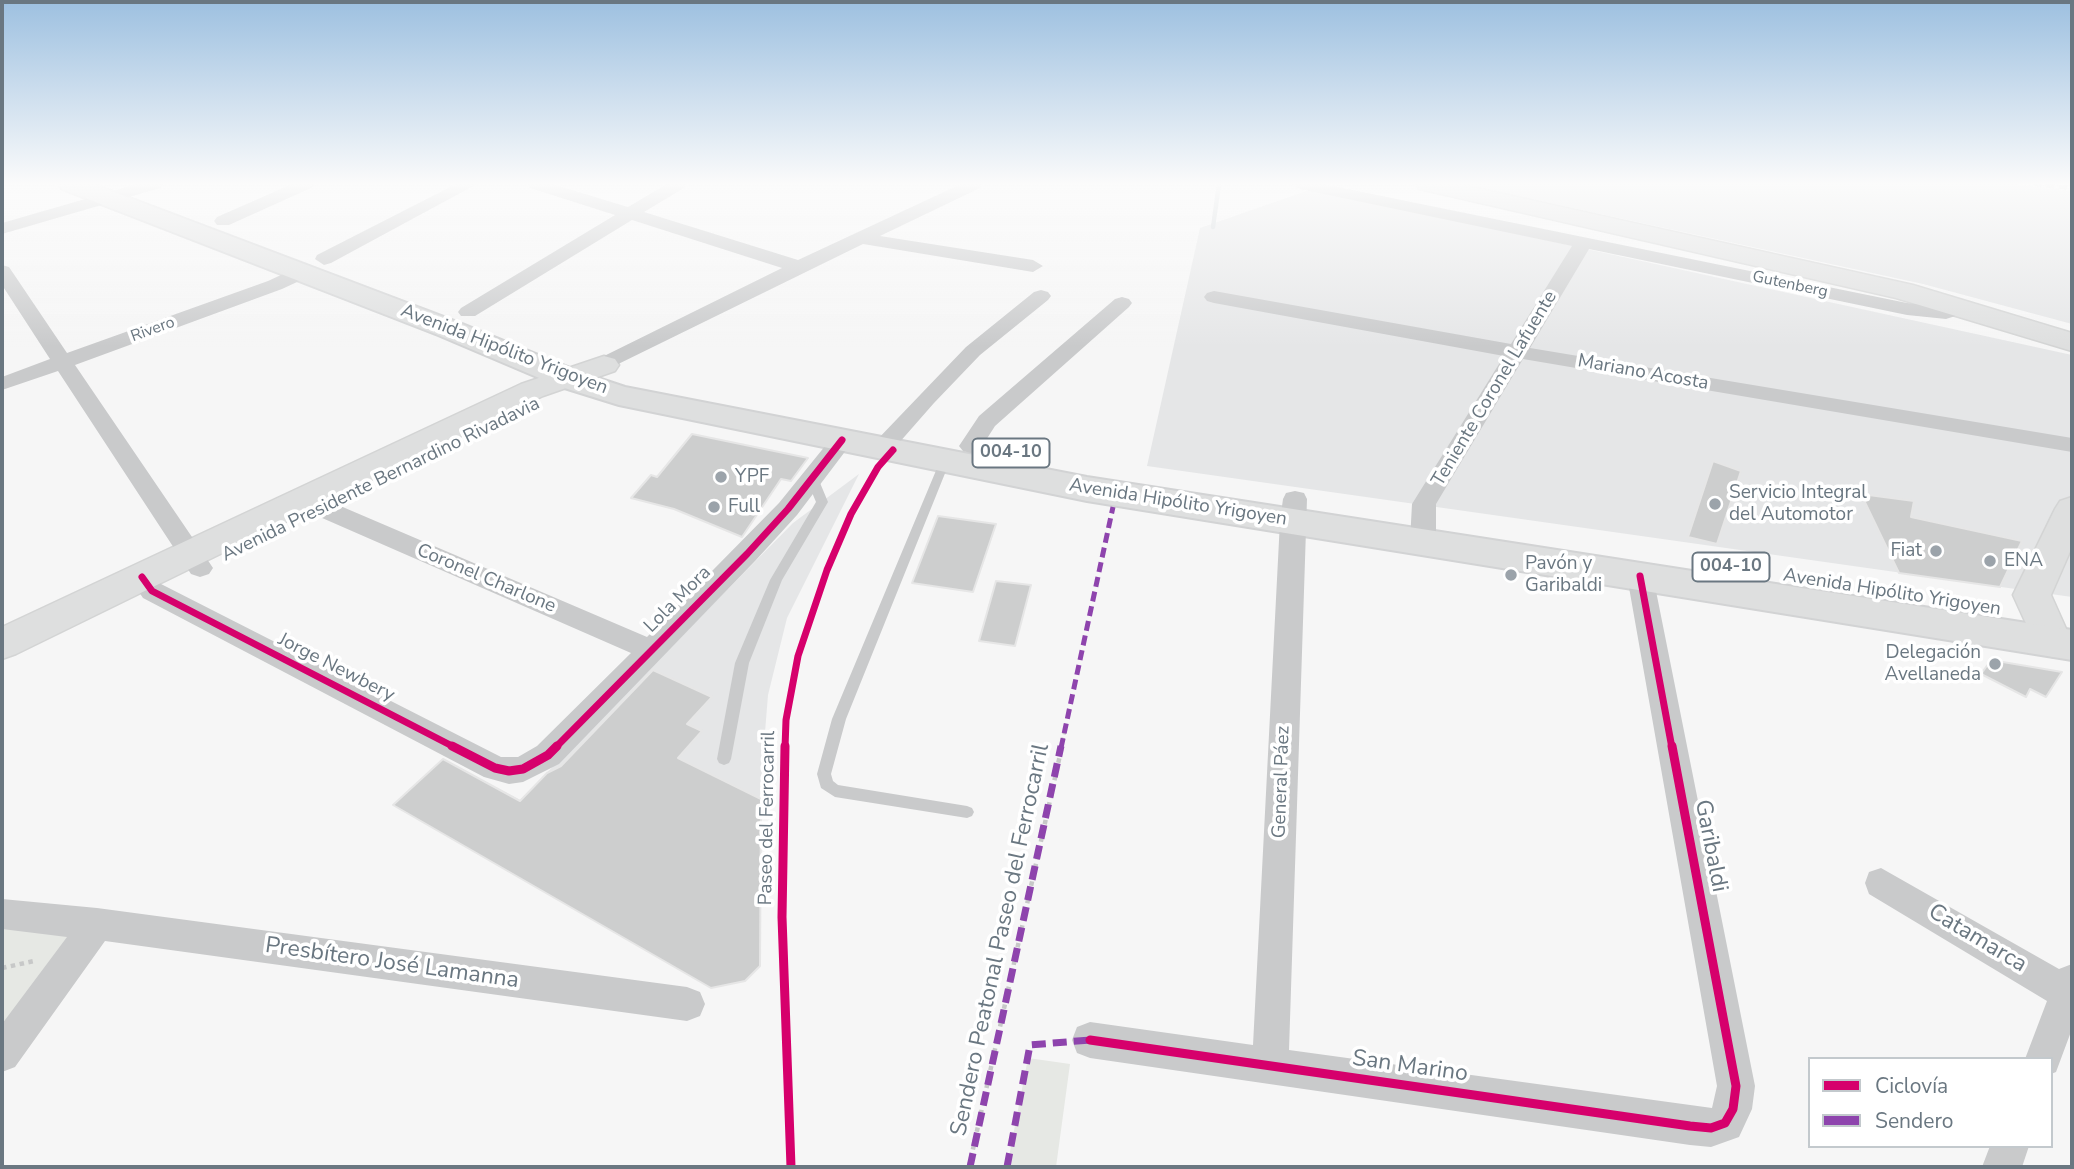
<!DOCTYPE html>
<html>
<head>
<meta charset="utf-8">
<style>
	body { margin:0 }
	#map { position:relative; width:2074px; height:1169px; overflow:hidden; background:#f6f6f6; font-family:"Nunito Sans",sans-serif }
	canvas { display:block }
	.frame { position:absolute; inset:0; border:4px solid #6a7781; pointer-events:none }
	.legend { position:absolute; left:1808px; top:1057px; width:245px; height:91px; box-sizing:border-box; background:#fff; border:2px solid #c3c9cd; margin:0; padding:9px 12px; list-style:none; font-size:21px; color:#6a7781 }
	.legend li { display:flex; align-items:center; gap:14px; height:35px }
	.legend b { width:35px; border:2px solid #c3c9cd }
</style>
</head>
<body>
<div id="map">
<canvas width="2074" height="1169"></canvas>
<div class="frame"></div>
<ul class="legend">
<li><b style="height:9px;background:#d6006c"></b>Ciclovía</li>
<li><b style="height:9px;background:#8e44ad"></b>Sendero</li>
</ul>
</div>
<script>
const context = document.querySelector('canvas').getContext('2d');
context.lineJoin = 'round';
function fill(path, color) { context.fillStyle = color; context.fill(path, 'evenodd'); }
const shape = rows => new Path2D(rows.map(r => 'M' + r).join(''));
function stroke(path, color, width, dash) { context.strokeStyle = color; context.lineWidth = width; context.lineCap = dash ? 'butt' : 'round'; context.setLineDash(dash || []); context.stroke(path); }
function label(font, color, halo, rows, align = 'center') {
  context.font = font + ' "Nunito Sans",sans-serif'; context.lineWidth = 7; context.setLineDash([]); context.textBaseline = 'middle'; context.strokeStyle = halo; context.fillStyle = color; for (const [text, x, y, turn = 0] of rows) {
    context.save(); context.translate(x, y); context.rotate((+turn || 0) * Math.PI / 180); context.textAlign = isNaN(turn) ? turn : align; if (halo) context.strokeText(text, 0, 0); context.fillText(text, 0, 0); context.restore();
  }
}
fill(shape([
	[1462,184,2013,184,2072,191,2072,324,1923,284],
	[1312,189,2072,355,2072,597,1147,466,1200,228],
	[859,474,787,618,768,695,745,981,711,988,393,805,443,759,520,800,793,523]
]), '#e5e6e7');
fill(shape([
	[2,914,97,924,2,1054],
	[1028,1058,1070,1064,1056,1167,1007,1167]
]), '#e6e8e4');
stroke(shape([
	[1213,227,1219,184]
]), '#ccd2d5', 4.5);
const building = shape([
	[692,434,808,458,791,481,781,479,742,537,674,509,631,498,651,475,657,477,692,434],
	[1713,461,1741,471,1717,544,1688,537,1713,461],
	[1861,494,1914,501,1911,517,2022,541,2000,587,1899,573,1861,494],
	[938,516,996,524,973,592,912,583,938,516],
	[996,581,1031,585,1015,646,979,641,996,581],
	[1991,660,2062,672,2046,697,2030,689,2026,697,1981,674,1991,660],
	[653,670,712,697,687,724,702,731,678,758,761,799,760,966,745,981,711,988,393,805,443,759,520,801,547,773,561,766,653,670]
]);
fill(building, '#cdcece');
stroke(building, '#e6e6e6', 2);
const secondary = shape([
	[1416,184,1458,184,1913,285,2072,333,2072,351,1896,298,1428,191,1419,189,1416,184],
	[604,356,615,359,619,365,615,371,543,396,16,654,2,659,2,627,521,384,604,356],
	[2072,497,2072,547,2051,595,2072,642,2067,652,2053,657,2039,652,2013,595,2055,509,2060,501,2072,497]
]);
const primary = shape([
	[59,184,93,184,460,323,580,372,625,387,1087,477,2072,630,2072,660,1087,501,619,405,558,386,438,335,62,189,59,184]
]);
stroke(secondary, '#d3d4d4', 3);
stroke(primary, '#d2d3d4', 4);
stroke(shape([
	[1061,748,1067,721]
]), '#c7c8c8', 3.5, [3.5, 3.5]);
stroke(shape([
	[2,968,34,961],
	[969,1167,1062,746]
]), '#c7c8c8', 4.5, [4.5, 4.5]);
fill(shape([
	[945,457,950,461,846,719,831,774,833,781,838,785,967,806,972,808,974,812,972,816,967,818,835,797,821,788,817,774,832,719,940,461,945,457],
	[812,474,818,478,828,502,782,580,749,663,731,759,729,763,724,765,719,763,717,759,735,663,770,580,816,502,806,478,812,474]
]), '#c9cacb');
fill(shape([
	[137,184,163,184,160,188,2,234,2,223,137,184],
	[292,184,314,184,311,188,229,225,217,225,214,221,217,217,292,184],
	[456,184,477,184,331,263,324,265,315,259,317,255,456,184],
	[528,184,552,184,628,207,667,184,686,184,684,188,644,212,798,260,961,184,982,184,980,188,880,236,1033,260,1043,266,1033,272,863,244,604,371,596,370,593,365,596,360,782,268,632,220,475,316,461,316,458,312,461,308,615,215,530,188,528,184],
	[1291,184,1323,184,1907,303,1945,307,1961,302,1968,304,1971,308,1968,312,1946,319,1907,315,1589,249,1530,348,2072,438,2072,452,1523,359,1436,504,1436,541,1432,547,1423,550,1414,547,1410,541,1412,504,1504,356,1214,303,1207,301,1204,297,1207,293,1214,291,1511,344,1572,246,1300,189,1291,184],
	[2,265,9,267,67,353,268,281,296,268,310,268,313,272,310,276,282,289,75,365,209,562,213,568,209,574,200,577,191,574,58,371,2,390,2,377,50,359,2,285,2,265],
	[1041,290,1048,292,1051,296,1048,300,980,355,934,403,891,452,883,454,875,452,871,447,875,442,966,347,1034,292,1041,290],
	[1122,297,1129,299,1132,303,1129,307,995,426,979,451,971,453,963,451,959,446,979,416,1115,299,1122,297],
	[842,433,850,435,853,440,850,445,797,515,756,560,559,764,523,782,509,784,484,777,143,598,129,577,133,570,142,568,151,570,161,584,501,757,518,757,537,746,631,653,313,514,310,508,313,502,322,500,331,502,647,637,779,503,834,435,842,433],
	[1295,491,1304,493,1307,499,1289,1050,1712,1108,1717,1086,1627,576,1631,569,1640,567,1649,569,1653,576,1755,1086,1752,1109,1739,1137,1711,1147,1690,1145,1090,1058,1077,1053,1072,1040,1077,1027,1090,1022,1253,1045,1280,521,1283,499,1286,493,1295,491],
	[1881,868,2059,969,2072,964,2072,1029,2056,1072,2051,1074,2051,1059,2025,1059,2047,1001,1869,894,1865,883,1869,872,1881,868],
	[2,899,97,908,687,987,700,992,705,1004,700,1016,687,1021,105,941,15,1067,2,1072,2,1024,67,937,2,929,2,899],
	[1990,1146,2029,1146,2022,1167,1982,1167,1990,1146]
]), '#c9cacb');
fill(secondary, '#dedfdf');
fill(primary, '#dedfdf');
stroke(shape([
	[2034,184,2072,188]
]), '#c0c0c1', 4.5, [8, 4.5]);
stroke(shape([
	[1061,748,1113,507]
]), '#8e44ad', 5, [10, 5]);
stroke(shape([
	[970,1167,1061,746],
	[1007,1167,1030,1045,1090,1040]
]), '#8e44ad', 7, [14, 7]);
stroke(shape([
	[1640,576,1672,748],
	[142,577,152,591,456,748],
	[555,748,747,554,788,509,842,440],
	[785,748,786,720,798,656,827,570,851,514,878,467,893,450]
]), '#d6006c', 7);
stroke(shape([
	[452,746,495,768,509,771,523,769,548,755,557,746],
	[785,746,782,917,791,1167],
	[1090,1040,1690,1126,1711,1128,1725,1123,1733,1109,1736,1086,1672,746]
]), '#d6006c', 9);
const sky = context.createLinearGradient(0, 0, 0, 347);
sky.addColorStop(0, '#9dc0e0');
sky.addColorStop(0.53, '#fbfbfb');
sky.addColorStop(1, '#fbfbfb00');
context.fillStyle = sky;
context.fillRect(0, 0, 2074, 347);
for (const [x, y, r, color] of [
	[721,477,7,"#9ba3aa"],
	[1715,504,7,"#9ba3aa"],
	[714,507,7,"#9ba3aa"],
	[1936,551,7,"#9ba3aa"],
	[1990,561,7,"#9ba3aa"],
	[1511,575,7,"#9ba3aa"],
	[1995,664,7,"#9ba3aa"]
]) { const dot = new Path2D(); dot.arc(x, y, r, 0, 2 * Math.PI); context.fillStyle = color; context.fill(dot); stroke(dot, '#fff', 2.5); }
label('16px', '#6a7781', '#fff', [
	["Gutenberg",1790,285,12],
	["Rivero",153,330,-20]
]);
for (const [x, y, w] of [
	[1011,453,77],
	[1731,567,77]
]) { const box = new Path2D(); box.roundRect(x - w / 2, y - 14.5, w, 29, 5); context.fillStyle = '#fff'; context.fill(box); stroke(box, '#6a7781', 2); }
label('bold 18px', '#6a7781', null, [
	["004-10",1011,453],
	["004-10",1731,567]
]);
label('19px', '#6a7781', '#fff', [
	["Avenida Hipólito Yrigoyen",504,350,21],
	["Mariano Acosta",1643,373,10],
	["Teniente Coronel Lafuente",1495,389,-59],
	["Avenida Presidente Bernardino Rivadavia",381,480,-26],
	["Avenida Hipólito Yrigoyen",1178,503,9],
	["Coronel Charlone",486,579,23],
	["Avenida Hipólito Yrigoyen",1892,593,9],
	["Lola Mora",678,600,-45],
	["Jorge Newbery",336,668,27],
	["General Páez",1282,782,-88],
	["Paseo del Ferrocarril",768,818,-89]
]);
label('19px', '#6a7781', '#fff', [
	["YPF",735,477],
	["Servicio Integral",1729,493],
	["del Automotor",1729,515],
	["Full",728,507],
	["Fiat",1922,551,"right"],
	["ENA",2004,561],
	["Pavón y",1525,564],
	["Garibaldi",1525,586],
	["Delegación",1981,653,"right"],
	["Avellaneda",1981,675,"right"]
], 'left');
label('23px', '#6a7781', '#fff', [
	["Garibaldi",1710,846,79],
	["Catamarca",1977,939,31],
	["Sendero Peatonal Paseo del Ferrocarril",1001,940,-78],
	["Presbítero José Lamanna",392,964,8],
	["San Marino",1410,1067,8]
]);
</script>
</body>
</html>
